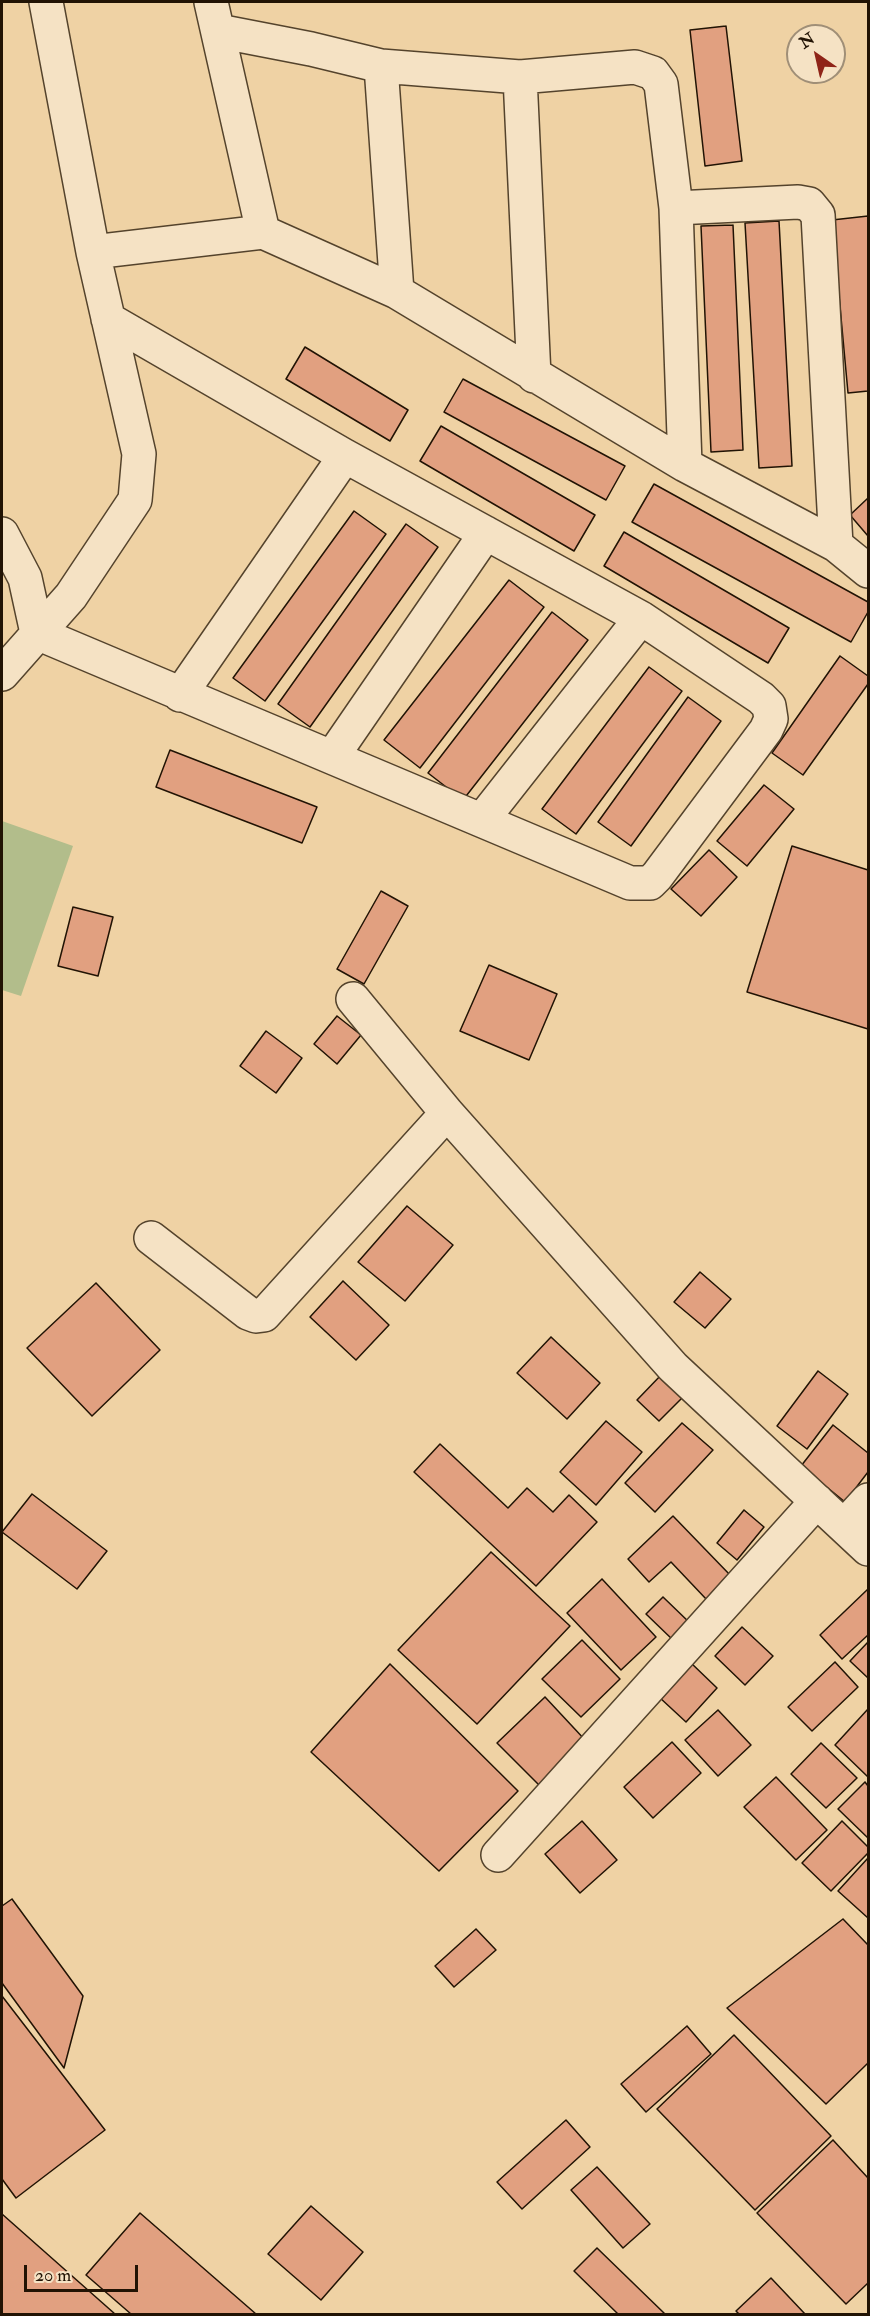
<!DOCTYPE html>
<html>
<head>
<meta charset="utf-8">
<style>
	body { margin:0 }
	#map { position:relative; width:870px; height:2316px; overflow:hidden; background:#efd2a4; font-family:"IM FELL Double Pica",serif }
	canvas { display:block }
	.frame { position:absolute; inset:0; border:3px solid #211304; pointer-events:none }
	.north { position:absolute; left:786px; top:24px; width:60px; height:60px; box-sizing:border-box; background:#f5e2c4; border:2px solid #a08f77; border-radius:50%; rotate:326deg; font-size:16px; font-weight:700; line-height:24px; text-align:center; color:#211304 }
	.north::after { content:''; display:block; margin:auto; width:21px; height:27px; background:#8f2418; clip-path:polygon(50% 0,100% 100%,50% 72%,0 100%) }
	.scale { position:absolute; left:24px; top:2265px; width:114px; height:27px; box-sizing:border-box; border:3px solid #211304; border-top:0; padding-left:8px; font-size:18px; line-height:21px; white-space:nowrap; color:#211304; -webkit-text-stroke:4px #f5e2c4; paint-order:stroke }
</style>
</head>
<body>
<div id="map">
<canvas width="870" height="2316"></canvas>
<div class="frame"></div>
<div class="north">N</div>
<div class="scale">20 m</div>
</div>
<script>
const context = document.querySelector('canvas').getContext('2d');
context.lineJoin = 'round';
function fill(path, color) { context.fillStyle = color; context.fill(path, 'evenodd'); }
const shape = rows => new Path2D(rows.map(r => 'M' + r).join(''));
function stroke(path, color, width, dash) { context.strokeStyle = color; context.lineWidth = width; context.lineCap = dash ? 'butt' : 'round'; context.setLineDash(dash || []); context.stroke(path); }
fill(shape([
	[2,821,73,846,21,996,2,990]
]), '#b2bd8b');
const building = shape([
	[726,26,742,161,705,166,690,30,726,26],
	[868,216,868,391,848,393,832,220,868,216],
	[779,221,792,466,759,468,745,223,779,221],
	[733,225,743,450,711,452,701,226,733,225],
	[305,347,408,410,390,441,286,379,305,347],
	[463,379,625,466,606,500,444,412,463,379],
	[441,426,595,515,574,551,420,461,441,426],
	[654,484,868,602,868,612,851,642,632,522,654,484],
	[868,498,868,536,850,515,868,498],
	[354,511,386,534,265,701,233,678,354,511],
	[406,524,438,547,310,727,278,704,406,524],
	[624,532,789,628,768,663,604,566,624,532],
	[509,580,544,607,420,768,384,740,509,580],
	[552,612,588,640,463,800,428,773,552,612],
	[840,656,868,676,868,684,803,775,772,753,840,656],
	[649,667,682,691,576,834,542,809,649,667],
	[688,697,721,721,631,846,598,822,688,697],
	[170,750,317,807,302,843,156,787,170,750],
	[764,785,794,809,747,866,717,841,764,785],
	[792,846,868,870,868,1029,747,992,792,846],
	[709,850,737,877,701,916,671,889,709,850],
	[381,891,408,906,364,984,337,969,381,891],
	[73,907,113,917,98,976,58,966,73,907],
	[489,965,557,994,529,1060,460,1031,489,965],
	[337,1016,361,1035,337,1064,314,1044,337,1016],
	[266,1031,302,1058,276,1093,240,1066,266,1031],
	[407,1206,453,1245,405,1301,358,1262,407,1206],
	[700,1272,731,1299,705,1328,674,1302,700,1272],
	[343,1281,389,1325,356,1360,310,1317,343,1281],
	[96,1283,160,1350,92,1416,27,1348,96,1283],
	[551,1337,600,1383,567,1419,517,1373,551,1337],
	[818,1371,848,1394,807,1449,777,1426,818,1371],
	[663,1373,685,1395,659,1421,637,1400,663,1373],
	[606,1421,642,1452,596,1505,560,1472,606,1421],
	[682,1423,713,1450,655,1512,625,1483,682,1423],
	[833,1425,868,1453,868,1472,845,1502,801,1466,833,1425],
	[440,1444,508,1508,527,1488,553,1512,569,1495,597,1522,536,1586,414,1472,440,1444],
	[32,1494,107,1551,77,1589,2,1532,32,1494],
	[744,1510,764,1527,737,1560,717,1543,744,1510],
	[673,1516,731,1576,707,1600,671,1562,649,1582,628,1559,673,1516],
	[491,1552,570,1626,477,1724,398,1650,491,1552],
	[602,1579,656,1637,621,1670,567,1613,602,1579],
	[868,1589,868,1635,842,1659,820,1635,868,1589],
	[663,1597,691,1624,674,1641,646,1614,663,1597],
	[742,1627,773,1656,745,1685,715,1656,742,1627],
	[582,1640,620,1679,581,1717,542,1679,582,1640],
	[868,1642,868,1678,850,1661,868,1642],
	[690,1662,717,1688,686,1722,659,1697,690,1662],
	[835,1662,858,1687,812,1731,788,1707,835,1662],
	[390,1664,518,1791,439,1871,311,1752,390,1664],
	[545,1697,586,1741,539,1785,497,1743,545,1697],
	[868,1709,868,1777,835,1745,868,1709],
	[718,1710,751,1745,718,1776,685,1740,718,1710],
	[672,1742,701,1773,653,1818,624,1787,672,1742],
	[821,1743,857,1778,826,1808,791,1774,821,1743],
	[776,1777,827,1830,796,1860,744,1807,776,1777],
	[865,1782,868,1786,868,1838,838,1809,865,1782],
	[582,1821,617,1860,580,1893,545,1854,582,1821],
	[842,1821,868,1847,868,1853,831,1891,802,1863,842,1821],
	[868,1858,868,1918,838,1891,868,1858],
	[12,1899,83,1996,64,2068,2,1983,2,1906,12,1899],
	[843,1919,868,1945,868,2063,826,2104,727,2008,843,1919],
	[476,1929,496,1950,454,1987,435,1966,476,1929],
	[2,1996,105,2130,16,2198,2,2179,2,1996],
	[687,2026,711,2054,646,2112,621,2084,687,2026],
	[734,2035,831,2136,755,2210,657,2109,734,2035],
	[566,2120,590,2147,522,2209,497,2182,566,2120],
	[833,2140,868,2178,868,2283,846,2304,757,2213,833,2140],
	[597,2167,650,2224,623,2248,571,2190,597,2167],
	[311,2206,363,2252,321,2300,268,2254,311,2206],
	[140,2213,256,2314,131,2314,86,2275,140,2213],
	[2,2214,115,2314,2,2314,2,2214],
	[597,2248,665,2314,618,2314,574,2271,597,2248],
	[771,2278,805,2314,739,2314,736,2311,771,2278]
]);
fill(building, '#e1a080');
stroke(building, '#211304', 1.5);
const minor = shape([
	[211,2,263,232],
	[218,31,311,49,381,66,520,77,635,67,653,73,661,84,676,208,685,465],
	[381,66,397,292],
	[520,77,534,376],
	[93,252,263,232,397,292,685,465,836,545,818,215,809,204,798,202,676,208],
	[2,534,25,578,37,633,630,883,650,883,657,876,766,730,771,719,769,706,761,698,641,618,345,456,108,319],
	[836,545,868,571],
	[2,674,71,596,135,500,139,454,93,252,46,2],
	[180,695,345,456],
	[332,757,486,533],
	[482,820,641,618],
	[353,999,447,1113,673,1367,868,1549],
	[151,1238,248,1313,256,1316,264,1315,447,1113],
	[844,1526,868,1500],
	[498,1855,817,1501]
]);
stroke(minor, '#54432c', 36);
stroke(minor, '#f5e2c4', 33);
</script>
</body>
</html>
